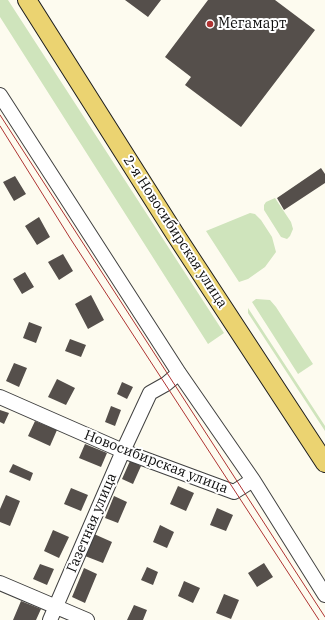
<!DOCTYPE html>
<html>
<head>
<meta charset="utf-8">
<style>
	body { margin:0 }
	canvas { display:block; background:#fdfbef }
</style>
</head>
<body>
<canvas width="325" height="620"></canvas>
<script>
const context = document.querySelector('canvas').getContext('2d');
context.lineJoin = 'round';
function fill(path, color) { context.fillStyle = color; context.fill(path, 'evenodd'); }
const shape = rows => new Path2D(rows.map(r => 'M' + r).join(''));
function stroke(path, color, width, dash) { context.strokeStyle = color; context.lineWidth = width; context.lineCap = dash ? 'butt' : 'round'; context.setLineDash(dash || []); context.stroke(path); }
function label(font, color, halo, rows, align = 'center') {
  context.font = font + ' "IBM Plex Serif",serif'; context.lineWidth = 4; context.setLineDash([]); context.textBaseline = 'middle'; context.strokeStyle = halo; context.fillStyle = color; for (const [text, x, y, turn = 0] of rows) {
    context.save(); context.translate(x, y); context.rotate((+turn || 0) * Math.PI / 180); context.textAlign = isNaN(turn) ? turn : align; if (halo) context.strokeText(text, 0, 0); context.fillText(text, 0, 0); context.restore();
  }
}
fill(shape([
	[0,0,8,0,224,333,208,344,0,17],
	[275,198,291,222,293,229,290,236,287,239,281,237,264,210,264,205,266,202],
	[250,213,255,214,261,220,272,237,276,252,265,267,248,279,239,282,206,231],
	[256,299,270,300,276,307,313,364,298,374,252,302],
	[248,308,325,426,325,431,248,313]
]), '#cfe4bc');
fill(shape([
	[125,0,161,0,148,17],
	[208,0,275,0,315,30,241,127,185,85,191,77,165,57],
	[321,168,325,174,325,183,284,210,277,198],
	[15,176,26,194,14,201,3,182],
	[39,217,50,237,37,245,25,226],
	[63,254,73,271,59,280,48,262],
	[25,272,34,287,22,294,13,279],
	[91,295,104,320,88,329,75,304],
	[29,322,42,327,36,343,23,338],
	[70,339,86,345,81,357,65,351],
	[14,363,27,368,19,387,6,381],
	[57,379,75,388,66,405,48,397],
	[122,382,133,387,127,399,117,394],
	[111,406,121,410,115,426,105,422],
	[0,410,9,413,4,424,0,422],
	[35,421,57,430,50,446,28,436],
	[85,444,107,453,101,467,79,458],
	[130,461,141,466,133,484,122,479],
	[13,464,33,473,30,481,9,472],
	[178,486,194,493,186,511,170,504],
	[71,488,88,495,81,511,64,504],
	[6,495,20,501,10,526,0,522,0,509],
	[114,496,127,502,118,523,105,518],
	[217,508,233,515,226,531,210,525],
	[160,525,174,532,167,548,153,542],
	[53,530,69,537,59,558,44,551],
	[94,534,112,542,103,563,85,556],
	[264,563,273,577,257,587,248,573],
	[40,564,54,569,47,585,33,579],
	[147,567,158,572,153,585,141,580],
	[84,568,97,574,85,603,72,597],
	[184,581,200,588,193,603,178,596],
	[224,594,239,600,231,619,216,613],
	[21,601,41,609,36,620,13,620],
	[134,605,147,610,143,620,127,620]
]), '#554f4b');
const minor = shape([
	[0,95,179,373,253,480],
	[0,397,123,451,234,492,253,480,325,595],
	[0,583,87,620],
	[50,620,123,451,150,393,166,384,179,373]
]);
const major = shape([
	[27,0,175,234,325,463]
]);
stroke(minor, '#404040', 16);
stroke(major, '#1e1e1e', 20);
stroke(minor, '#fff', 14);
stroke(major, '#ebd371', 18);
stroke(shape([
	[0,115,325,617],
	[0,126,70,238,319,620]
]), '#af3433', 1);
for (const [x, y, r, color] of [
	[210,24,4,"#af3433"]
]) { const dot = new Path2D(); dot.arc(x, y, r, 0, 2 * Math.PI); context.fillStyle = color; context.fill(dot); stroke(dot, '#fff', 1.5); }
label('14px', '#0d0d0d', '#fff', [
	["Мегамарт",218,24]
], 'left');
label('14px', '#0d0d0d', '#fff', [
	["2-я Новосибирская улица",175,232,57],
	["Новосибирская улица",156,462,21],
	["Газетная улица",92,523,-67]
]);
</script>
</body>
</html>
